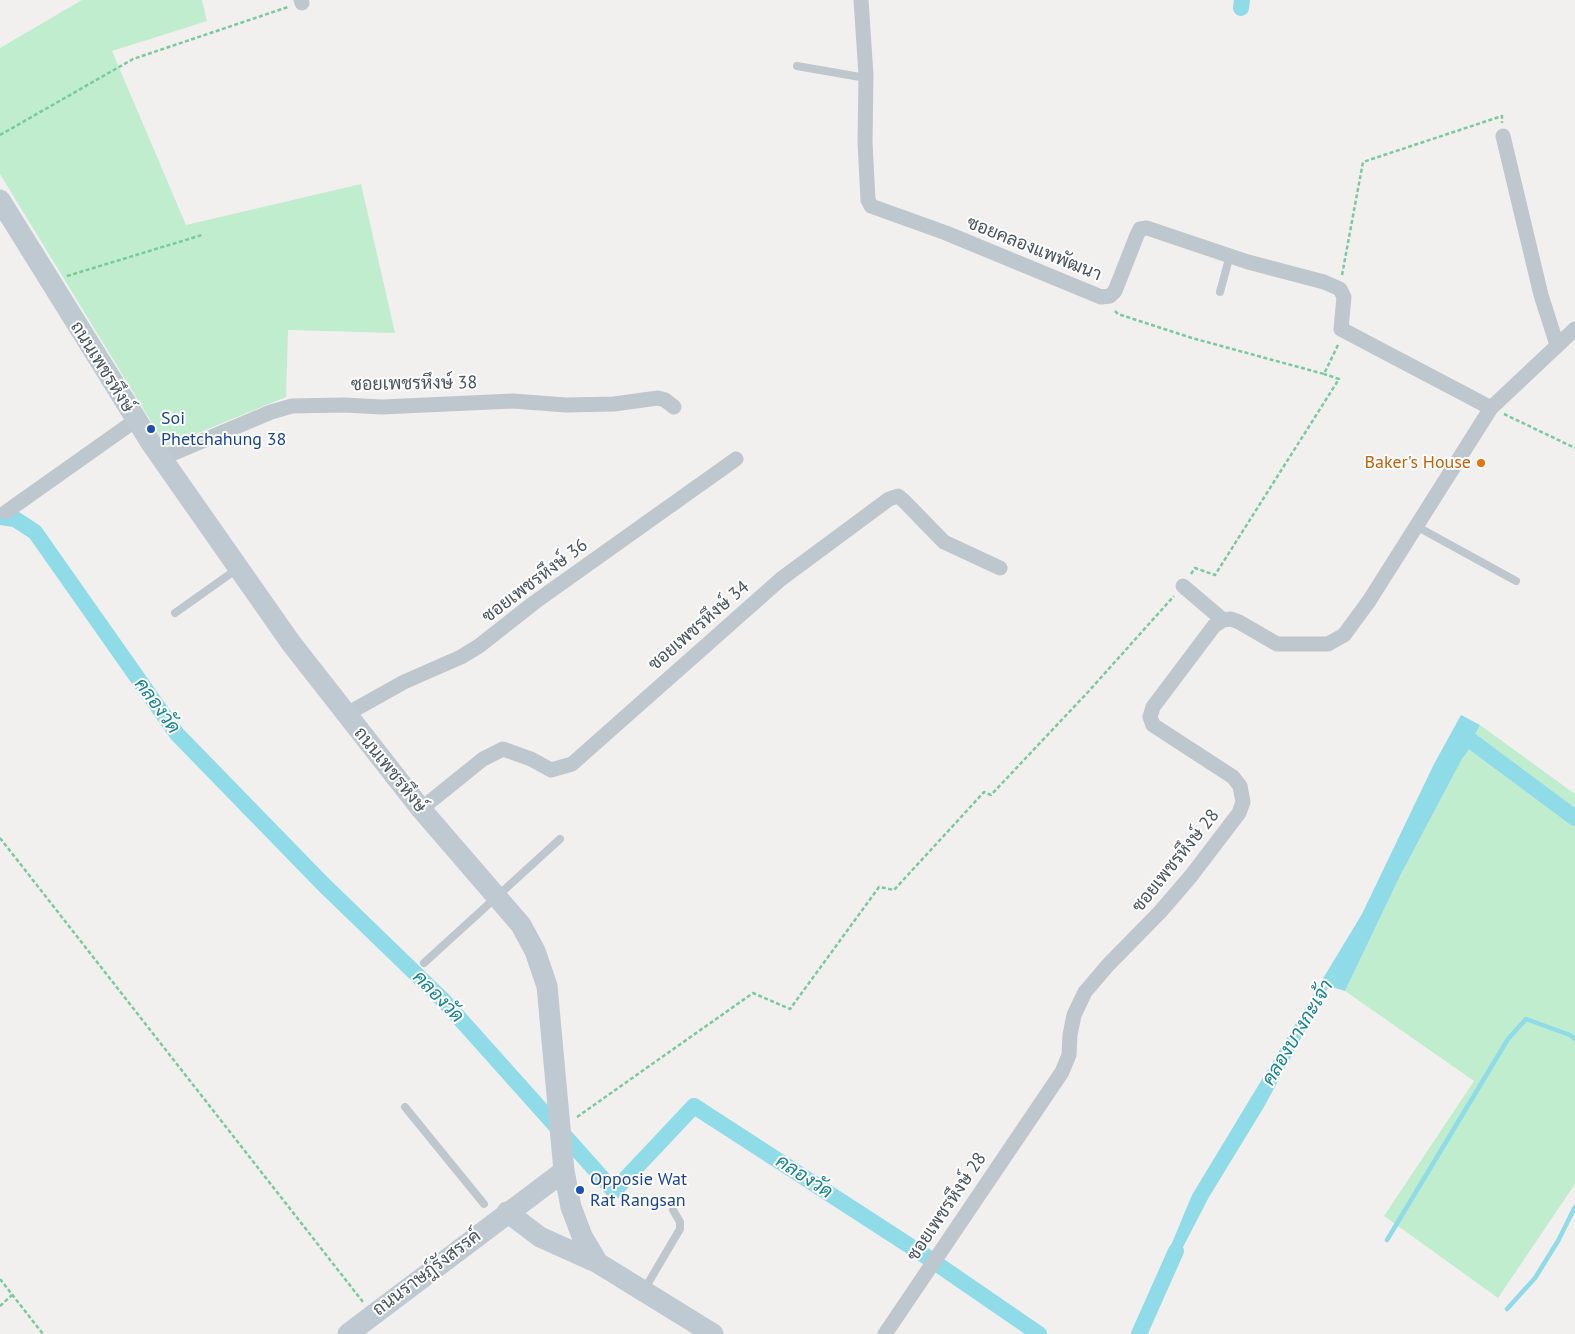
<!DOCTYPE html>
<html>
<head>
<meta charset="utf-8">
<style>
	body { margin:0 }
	canvas { display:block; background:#f2efef }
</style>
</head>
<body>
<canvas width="1575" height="1334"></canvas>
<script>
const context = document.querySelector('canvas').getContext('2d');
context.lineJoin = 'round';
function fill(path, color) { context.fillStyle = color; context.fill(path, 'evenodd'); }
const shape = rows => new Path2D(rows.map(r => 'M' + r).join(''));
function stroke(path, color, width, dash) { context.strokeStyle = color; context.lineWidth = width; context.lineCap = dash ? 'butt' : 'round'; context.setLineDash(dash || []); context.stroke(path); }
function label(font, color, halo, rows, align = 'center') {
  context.font = font + ' "PT Sans",Sarabun,sans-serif'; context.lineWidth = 4; context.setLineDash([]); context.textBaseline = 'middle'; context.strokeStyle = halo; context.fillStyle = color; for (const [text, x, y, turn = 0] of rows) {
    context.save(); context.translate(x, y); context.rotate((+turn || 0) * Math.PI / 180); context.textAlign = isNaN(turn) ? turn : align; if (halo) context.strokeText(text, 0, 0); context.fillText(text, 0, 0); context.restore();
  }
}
fill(shape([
	[82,0,202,0,207,21,112,51,186,225,361,184,395,333,288,330,286,397,166,446,0,174,0,48],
	[1480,725,1575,794,1575,1184,1498,1298,1384,1216,1474,1081,1345,991,1400,876]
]), '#c0edce');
fill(shape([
	[1461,715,1480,725,1400,876,1345,991,1329,986,1264,1107,1209,1197,1170,1272,1162,1267,1192,1195,1362,914,1434,764]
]), '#8fdbe8');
stroke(shape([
	[1387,1240,1508,1039,1526,1019,1570,1035,1575,1039],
	[1507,1309,1535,1278,1558,1241,1575,1207]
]), '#8fdbe8', 4.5);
stroke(shape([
	[1241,8,1242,0],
	[0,517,15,519,35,532,177,734,323,884,444,1001,614,1191,694,1106,927,1257],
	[1459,750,1466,737,1575,818],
	[940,1266,1039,1334],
	[1139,1334,1176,1251]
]), '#8fdbe8', 16);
stroke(shape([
	[0,135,133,59,288,7],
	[1342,275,1363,162,1502,116,1502,123],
	[67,276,202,235],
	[1115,311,1118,314,1192,338,1324,374,1338,345],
	[1504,414,1575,448],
	[1191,574,1195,568,1215,575,1339,379,1324,374],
	[0,838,363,1302],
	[577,1117,753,993,790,1009,879,887,894,890,984,792,991,795,1088,692,1174,596],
	[0,1279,43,1334],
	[0,1306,12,1295]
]), '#79ca9c', 2.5, [4, 2.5]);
stroke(shape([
	[797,66,866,78],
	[1220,292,1230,255],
	[1416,526,1516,581],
	[175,613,237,569],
	[424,963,560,839],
	[405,1107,484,1204],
	[644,1290,680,1229,680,1222,673,1210]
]), '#bec7cd', 8);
stroke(shape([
	[301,0,302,3],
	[861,0,866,75,865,142,868,200,871,206,946,233,1101,297,1110,296,1115,291,1137,235,1140,229,1147,228,1248,262,1324,282,1340,289,1344,297,1341,329,1491,408],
	[1503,136,1541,295,1557,345],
	[162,458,271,412,292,406,344,405,382,407,513,401,566,405,614,404,658,398,665,400,674,407],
	[6,512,136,420],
	[1183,586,1223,620],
	[345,715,404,682,461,657,479,646,535,602,736,459],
	[421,809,483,759,503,749,531,759,551,770,572,764,781,579,889,499,898,496,903,500,944,542,1000,568],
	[885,1334,1062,1072,1069,1055,1070,1035,1074,1015,1085,992,1108,965,1160,912,1191,876,1239,813,1243,802,1240,786,1233,777,1153,725,1150,717,1153,707,1214,626,1223,620,1231,619,1239,622,1277,644,1328,644,1344,635,1369,601,1491,408,1575,329]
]), '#bec7cd', 15);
stroke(shape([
	[0,200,151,443,291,643,421,809,521,925,535,951,547,986,564,1171,571,1207,582,1236,598,1263,713,1334],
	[507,1212,540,1237,598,1263],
	[348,1334,564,1171]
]), '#bec9d2', 21);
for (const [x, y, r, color] of [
	[151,429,5,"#1a4fb4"],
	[1481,463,5,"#e8710a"],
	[580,1190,5,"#1a4fb4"]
]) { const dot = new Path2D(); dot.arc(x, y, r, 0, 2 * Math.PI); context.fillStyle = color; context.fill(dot); stroke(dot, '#fff', 2); }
label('18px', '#48545c', '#fff', [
	["ซอยคลองแพพัฒนา",1034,249,22],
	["ถนนเพชรหึงษ์",102,367,58],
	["ซอยเพชรหึงษ์ 38",414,384,-1],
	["ซอยเพชรหึงษ์ 36",535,581,-37],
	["ซอยเพชรหึงษ์ 34",699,626,-41],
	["ถนนเพชรหึงษ์",390,770,51],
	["ซอยเพชรหึงษ์ 28",1176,861,-51],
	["ซอยเพชรหึงษ์ 28",947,1207,-56],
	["ถนนราษฎ์รังสรรค์",427,1273,-37]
]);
label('18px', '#164399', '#fff', [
	["Soi",161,419],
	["Phetchahung 38",161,440],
	["Opposie Wat",590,1180],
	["Rat Rangsan",590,1201]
], 'left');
label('18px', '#c56008', '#fff', [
	["Baker's House",1471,463]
], 'right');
label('italic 19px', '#138295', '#fff', [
	["คลองวัด",157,706,54],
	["คลองวัด",438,997,46],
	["คลองบางกะเจ้า",1298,1033,-59],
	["คลองวัด",804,1177,33]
]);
</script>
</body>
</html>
